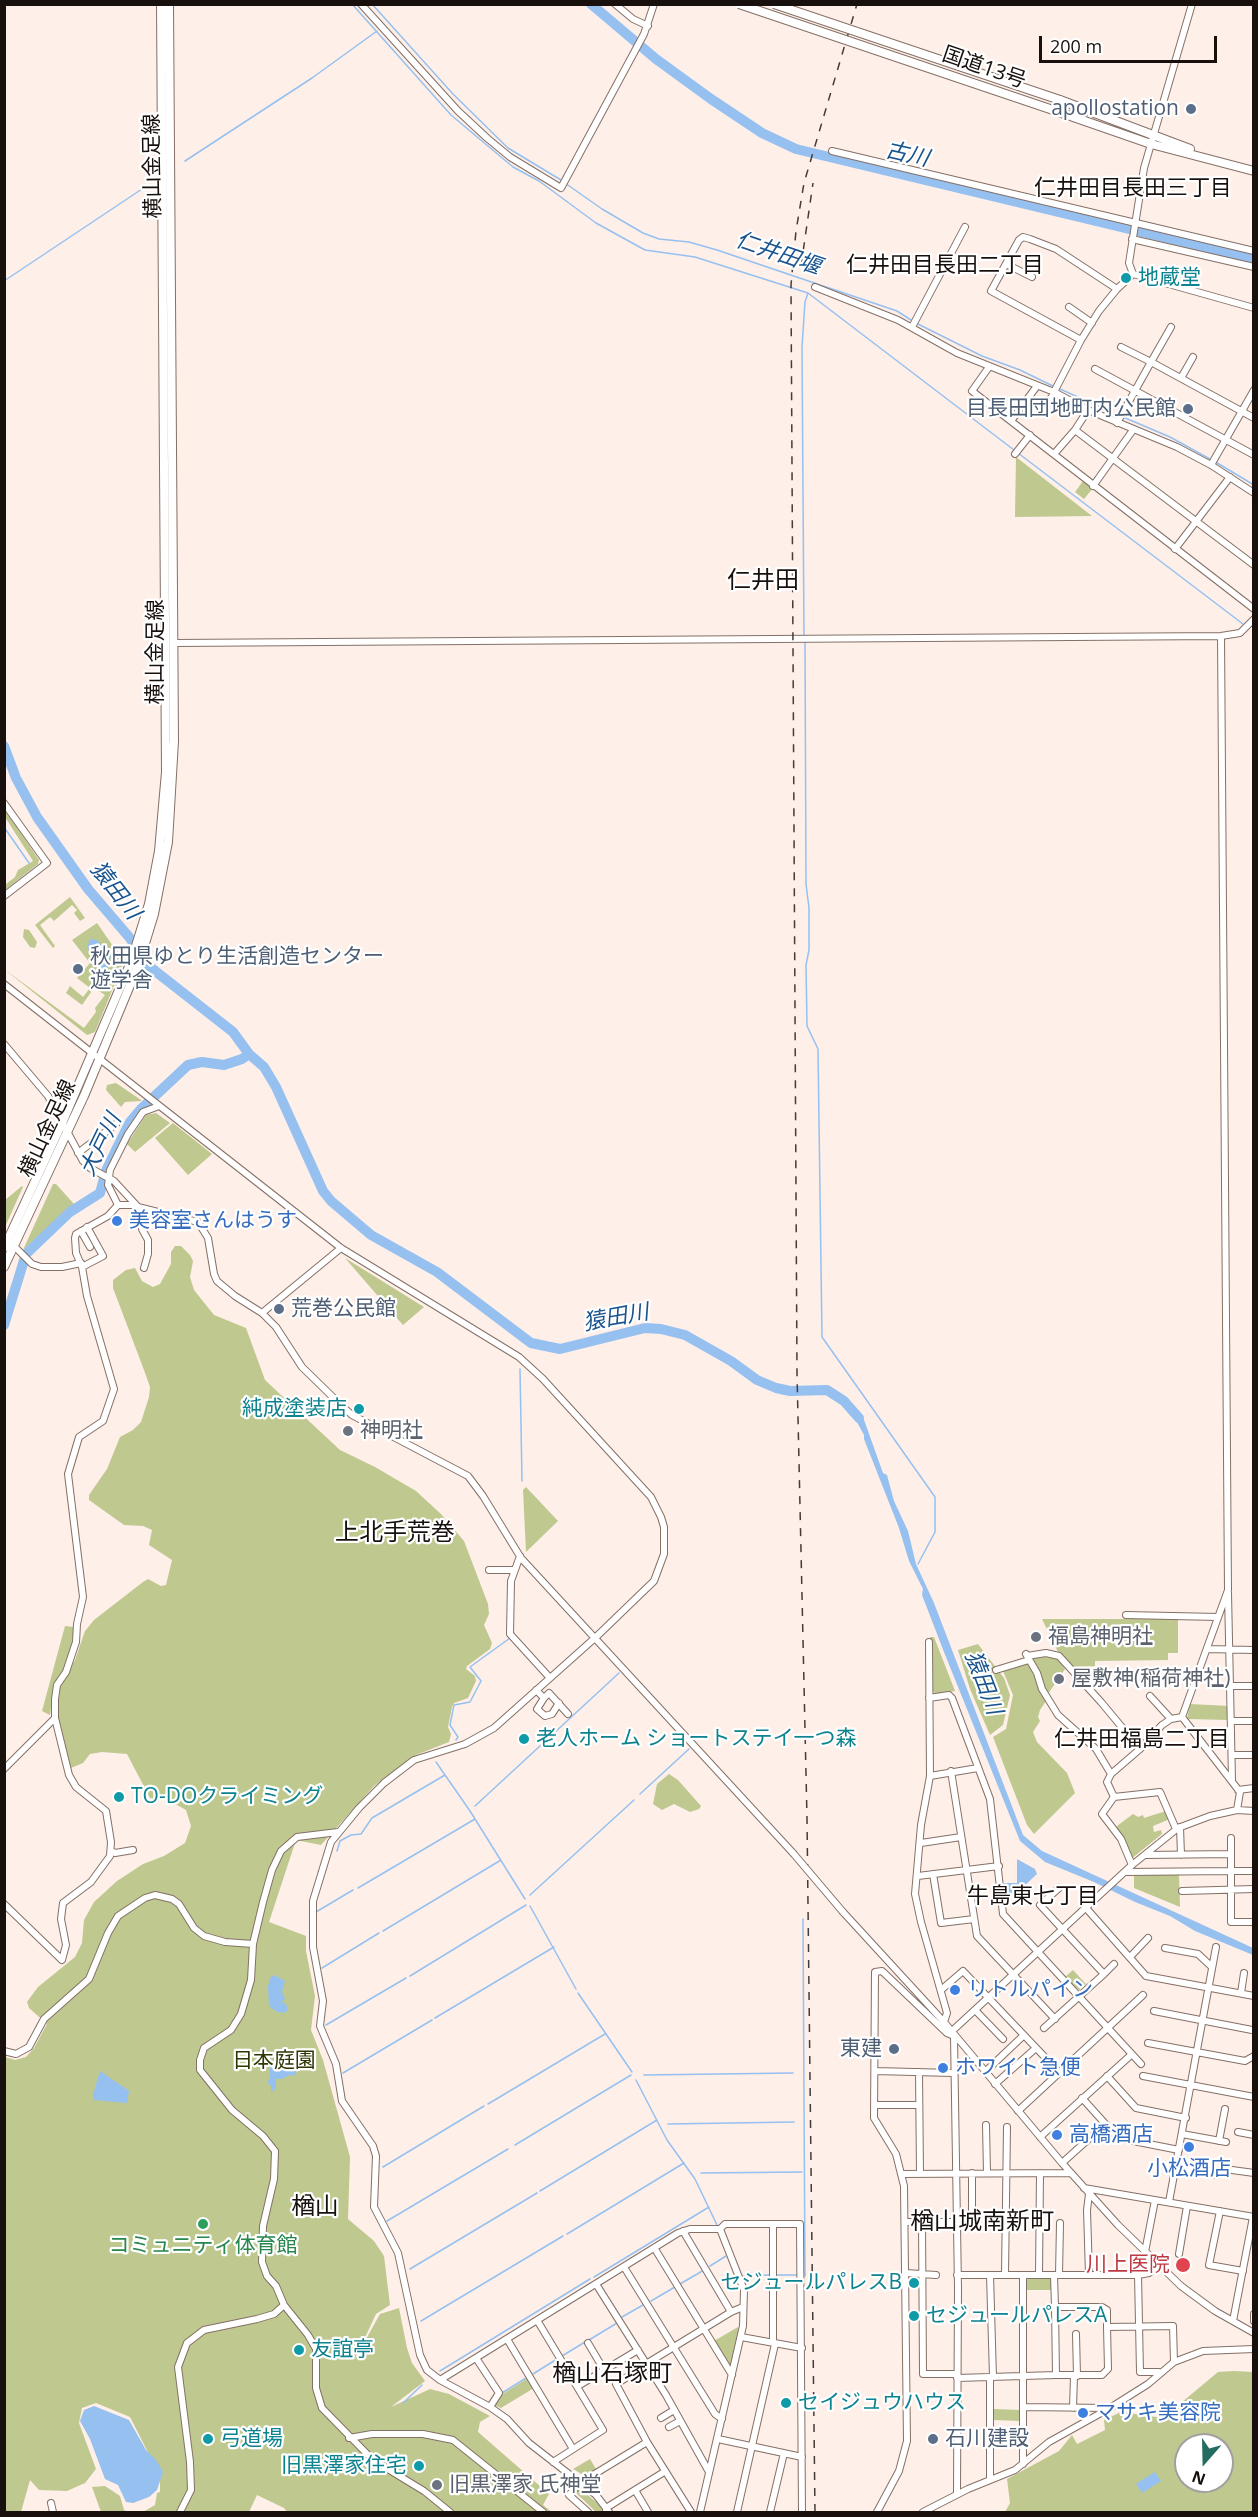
<!DOCTYPE html>
<html>
<head>
<meta charset="utf-8">
<style>
	body { margin:0 }
	#map { position:relative; width:1258px; height:2517px; overflow:hidden; background:#feefe8; font-family:"Open Sans",sans-serif }
	canvas { display:block }
	.frame { position:absolute; inset:0; border:6px solid #18100d; pointer-events:none }
	.north { position:absolute; left:1174px; top:2433px; width:60px; height:60px; box-sizing:border-box; background:#fff; border:2px solid #a39f9e; border-radius:50%; rotate:200deg; font-size:16px; font-weight:700; line-height:24px; text-align:center; color:#18100d }
	.north::after { content:''; display:block; margin:auto; width:21px; height:27px; background:#246b61; clip-path:polygon(50% 0,100% 100%,50% 72%,0 100%) }
	.scale { position:absolute; left:1039px; top:36px; width:178px; height:27px; box-sizing:border-box; border:3px solid #18100d; border-top:0; padding-left:8px; font-size:18px; line-height:21px; white-space:nowrap; color:#18100d; -webkit-text-stroke:4px #fff; paint-order:stroke }
</style>
</head>
<body>
<div id="map">
<canvas width="1258" height="2517"></canvas>
<div class="frame"></div>
<div class="north">N</div>
<div class="scale">200 m</div>
</div>
<script>
const context = document.querySelector('canvas').getContext('2d');
context.lineJoin = 'round';
function fill(path, color) { context.fillStyle = color; context.fill(path, 'evenodd'); }
const shape = rows => new Path2D(rows.map(r => 'M' + r).join(''));
function stroke(path, color, width, dash) { context.strokeStyle = color; context.lineWidth = width; context.lineCap = dash ? 'butt' : 'round'; context.setLineDash(dash || []); context.stroke(path); }
function label(font, color, halo, rows, align = 'center') {
  context.font = font + ' "Open Sans","Noto Sans JP",sans-serif'; context.lineWidth = 4.5; context.setLineDash([]); context.textBaseline = 'middle'; context.strokeStyle = halo; context.fillStyle = color; for (const [text, x, y, turn = 0] of rows) {
    context.save(); context.translate(x, y); context.rotate((+turn || 0) * Math.PI / 180); context.textAlign = isNaN(turn) ? turn : align; if (halo) context.strokeText(text, 0, 0); context.fillText(text, 0, 0); context.restore();
  }
}
fill(shape([
	[1016,457,1092,516,1015,517],
	[1083,481,1093,488,1084,499,1075,492],
	[5,810,39,860,38,864,5,890,5,885,15,877,18,870,33,861,5,817],
	[70,897,85,918,80,921,74,913,77,910,72,905,54,921,50,917,40,925,55,946,53,948,35,925],
	[97,923,113,946,125,959,95,1032,87,1035,4,969,84,1028,96,1012,95,1008,105,995,94,988,82,1005,66,993,70,986,83,997,90,988,77,978,90,963,72,940],
	[24,929,29,930,37,942,35,948,30,947,23,937],
	[116,1083,141,1100,141,1101,125,1102,121,1107,106,1090,107,1085],
	[156,1113,170,1123,135,1152,127,1144,146,1115],
	[173,1123,212,1154,188,1175,155,1138],
	[53,1184,56,1184,74,1204,23,1250],
	[22,1186,23,1187,5,1227,5,1200],
	[175,1246,181,1246,190,1255,193,1261,190,1277,194,1290,214,1315,246,1328,265,1380,340,1450,375,1467,416,1491,441,1514,464,1541,488,1604,489,1614,484,1625,492,1643,490,1649,467,1666,466,1669,475,1676,476,1681,468,1698,454,1703,452,1707,448,1727,451,1734,449,1742,416,1755,374,1786,321,1845,296,1840,269,1922,306,1936,306,1951,315,1996,311,2030,323,2060,350,2157,348,2219,374,2241,384,2256,390,2305,376,2314,354,2361,380,2314,399,2308,407,2348,412,2363,425,2381,391,2407,430,2389,449,2394,490,2416,480,2422,478,2432,549,2494,543,2505,552,2512,287,2512,284,2508,257,2495,249,2512,143,2512,155,2505,157,2493,160,2492,160,2476,130,2417,96,2403,82,2408,79,2423,96,2469,85,2483,67,2491,39,2490,30,2480,21,2512,5,2512,5,2057,15,2060,26,2057,34,2048,47,2024,29,2008,27,2002,38,1987,75,1957,82,1943,84,1920,94,1902,117,1881,143,1864,164,1856,185,1843,191,1826,186,1810,170,1801,150,1798,127,1754,102,1752,90,1754,83,1763,71,1768,59,1719,58,1705,59,1688,75,1660,85,1631,94,1620,143,1582,148,1579,161,1586,166,1585,172,1560,149,1545,152,1530,143,1526,124,1525,89,1500,89,1495,107,1469,120,1437,133,1430,141,1422,149,1397,150,1387,144,1370,113,1288,113,1280,126,1270,135,1268,142,1281,153,1287,160,1284,171,1264,171,1252],
	[345,1258,424,1307,403,1325],
	[526,1487,558,1521,526,1552,523,1490],
	[1042,1619,1178,1619,1178,1653,1168,1653,1168,1660,1095,1661,1095,1666,1086,1667,1086,1682,1070,1667,1058,1652],
	[65,1626,74,1627,71,1653,53,1693,50,1715,42,1711],
	[930,1637,934,1637,955,1691,936,1694,931,1690],
	[978,1644,1004,1678,1010,1695,1003,1725,990,1735,970,1689,958,1650],
	[1034,1656,1057,1658,1065,1669,1048,1694,1031,1658],
	[1028,1663,1046,1701,1040,1710,1038,1717,1040,1721,1033,1732,1037,1742,1067,1773,1075,1793,1034,1834,1027,1825,993,1737,1006,1729,1013,1695,1003,1671],
	[1190,1704,1229,1706,1229,1720,1187,1719],
	[669,1774,678,1780,701,1806,699,1809,690,1812,674,1804,662,1810,653,1804,657,1784],
	[1166,1811,1170,1819,1153,1826,1154,1832,1161,1830,1162,1834,1131,1859,1116,1829,1117,1826,1133,1814,1138,1817,1143,1815,1144,1818],
	[1134,1874,1179,1874,1180,1907,1134,1888],
	[1073,1970,1086,1984,1079,1990,1065,1977],
	[1029,2277,1049,2278,1053,2281,1053,2290,1026,2290,1026,2281],
	[738,2327,738,2335,731,2364,727,2363,714,2341],
	[1234,2371,1253,2372,1253,2512,1005,2512,1010,2503,1007,2479,1059,2451,1072,2435,1077,2444,1105,2430,1104,2420,1121,2412,1163,2418,1218,2372],
	[1186,2445,1222,2445,1222,2481,1186,2481],
	[528,2378,534,2388,501,2408,496,2406,495,2402,501,2395],
	[994,2409,1021,2410,1021,2421,994,2420],
	[590,2459,596,2469,585,2476,573,2469],
	[105,2486,120,2496,124,2510,128,2512,101,2512,92,2487],
	[579,2488,600,2505,604,2512,596,2512,576,2493]
]), '#bfc88f');
fill(shape([
	[90,939,97,940,111,956,107,972,100,969,96,956,87,948],
	[843,1402,863,1417,883,1473,887,1475,894,1501,908,1531,916,1564,934,1603,1023,1835,1042,1851,1253,1948,1253,1955,1195,1931,1170,1916,1135,1902,1094,1882,1045,1862,1020,1841,944,1652,922,1595,923,1589,909,1561,899,1528,864,1439,864,1435,851,1411],
	[1017,1859,1035,1869,1037,1874,1008,1901,1005,1900,1004,1883,1017,1883],
	[274,1975,285,1981,282,1992,285,1999,281,2002,285,2003,288,2009,285,2013,277,2012,269,2006,268,1987,270,1978],
	[275,2053,288,2056,289,2058,287,2066,295,2069,296,2073,294,2076,289,2075,282,2079,276,2079,276,2088,271,2093,271,2086,267,2082,270,2079,270,2066,278,2061],
	[100,2071,129,2091,127,2103,94,2100,93,2095],
	[94,2406,129,2420,146,2450,156,2460,163,2472,157,2490,149,2497,133,2503,126,2502,118,2485,105,2479,90,2439,80,2421,84,2410],
	[1155,2472,1161,2481,1142,2493,1136,2484]
]), '#95c0f0');
stroke(shape([
	[352,4,451,115,513,167,539,181,596,223,645,250,695,257,808,293,1014,450],
	[372,4,453,94,508,148,561,180],
	[185,161,312,78,377,31],
	[565,183,602,209,643,233,659,239,689,242,717,250,897,311,911,320],
	[4,281,145,187],
	[918,324,982,356,1020,370,1055,387],
	[1060,389,1118,415],
	[1123,417,1170,437,1210,459],
	[1018,453,1243,624],
	[1214,461,1254,485],
	[804,636,802,347,805,302,808,293],
	[805,640,806,884,809,908,809,950,806,965,807,1026,818,1049,822,1337,935,1497,935,1532,918,1564],
	[4,827,29,863],
	[530,1345,531,1343],
	[520,1369,522,1481],
	[456,1740,458,1737,450,1725,454,1705,470,1702,481,1681,470,1667,510,1638],
	[436,1762,470,1811,525,1899],
	[640,1794,689,1749],
	[475,1806,619,1673],
	[337,1851,340,1841,351,1835,361,1834,372,1818,445,1775],
	[358,1888,475,1819],
	[530,1895,634,1800],
	[530,1906,576,1989],
	[316,1912,353,1890],
	[803,1919,805,2276],
	[383,1931,501,1860],
	[322,1968,379,1933],
	[410,1976,526,1905],
	[578,1993,632,2072],
	[435,2018,554,1947],
	[326,2025,406,1978],
	[343,2073,432,2020],
	[644,2075,793,2073],
	[636,2080,667,2140,695,2179,717,2225],
	[488,2104,605,2034],
	[668,2124,794,2122],
	[515,2145,631,2075],
	[383,2167,484,2106],
	[701,2173,802,2172],
	[540,2191,657,2120],
	[387,2221,508,2149],
	[567,2234,684,2163],
	[710,2266,726,2256],
	[410,2269,537,2193],
	[777,2275,797,2275],
	[741,2276,769,2275],
	[594,2277,709,2207],
	[680,2284,704,2270],
	[651,2301,675,2287],
	[622,2317,643,2305],
	[421,2321,563,2236],
	[589,2340,617,2323],
	[562,2356,585,2342],
	[440,2371,590,2279],
	[533,2374,557,2359],
	[502,2393,526,2378],
	[403,2403,422,2385]
]), '#95c0f0', 1.5);
stroke(shape([
	[591,4,656,59,711,99,762,133,796,149,1254,259],
	[4,746,16,778,37,817,88,889,129,937,150,967,233,1032,249,1054,264,1067,276,1087,323,1191,331,1201,371,1235,437,1272,531,1343,560,1349,645,1328,661,1329,685,1335,731,1361,757,1380,776,1388,790,1391,827,1390,844,1401,859,1418],
	[4,1325,26,1254,70,1212,100,1193,106,1171,117,1148,130,1122,141,1109,188,1065,202,1062,224,1065,242,1059,249,1054]
]), '#95c0f0', 10);
const minor = shape([
	[361,4,458,111,487,138,510,157,561,188,644,34,654,4],
	[615,4,633,19,648,26],
	[832,151,1254,251],
	[1132,239,1254,267],
	[1006,264,1032,277],
	[1133,274,1129,263,1144,168,1192,4],
	[1133,274,1254,308],
	[815,287,898,320,957,353,1054,392,1088,410,1177,447,1211,465,1254,493],
	[1069,307,1092,323],
	[912,327,965,227],
	[1081,340,991,291,1019,240,1023,237,1030,239,1056,249,1117,289],
	[1121,347,1151,362,1171,327],
	[989,367,972,391,1254,609],
	[1095,369,1254,455],
	[1181,378,1193,357],
	[1054,392,1081,340,1099,311,1117,289,1133,274],
	[1041,410,1055,393],
	[1011,421,1037,386],
	[1117,423,1151,362,1254,418],
	[1075,430,1088,410],
	[1015,454,1030,435],
	[1054,454,1075,430,1254,565],
	[1211,465,1254,390],
	[1093,486,1133,430],
	[1175,549,1230,477],
	[1221,636,1228,1590,1182,1717,1240,1792,1237,1810],
	[173,643,1221,636,1240,633,1254,619],
	[4,803,47,863,4,896],
	[4,984,341,1248,519,1357,543,1379,651,1497,661,1517,664,1527,664,1554,654,1581,596,1637,494,1728,465,1744,414,1760,384,1783,359,1808,331,1842,313,1901,313,1947,323,2001,320,2026,336,2064,342,2101,373,2146,376,2156,374,2207,398,2253,420,2355,427,2370,440,2380,490,2407,507,2419,529,2443,596,2495,609,2512],
	[4,1044,48,1096,83,1161,90,1168,114,1181,138,1207,198,1222,208,1238,214,1274,217,1281,235,1296,262,1313,276,1327,302,1367,344,1408,352,1415,468,1476,483,1496,521,1558,793,1853],
	[78,1153,116,1124],
	[118,1205,108,1185,110,1170,128,1134,143,1112,159,1106],
	[143,1209,142,1229,148,1240,148,1254,144,1268],
	[81,1231,90,1247],
	[13,1245,32,1264,41,1267,62,1267,81,1263],
	[82,1267,103,1256,87,1227],
	[262,1313,341,1248],
	[520,1556,511,1581,510,1634,550,1678],
	[489,1570,514,1570],
	[1228,1593,1232,1780],
	[1126,1615,1218,1617],
	[929,1642,930,1776,921,1825,915,1894,921,1922,947,2013,944,2022],
	[1207,1649,1254,1650],
	[1026,1654,1037,1673,1042,1689,1058,1715,1096,1749,1111,1774],
	[1027,1656,1046,1653,1059,1656,1101,1702,1140,1749],
	[996,1670,1029,1660],
	[1231,1686,1254,1686],
	[536,1690,544,1698,549,1693,568,1714],
	[1150,1696,1171,1719],
	[544,1698,537,1709,545,1716,552,1714,559,1703],
	[929,1698,949,1695,952,1698,990,1799,1003,1914,1141,2064],
	[1231,1721,1254,1721],
	[1232,1755,1254,1755],
	[4,1769,55,1718],
	[951,1771,977,1936,1055,2019],
	[930,1776,978,1768],
	[1238,1790,1254,1788],
	[1114,1797,1160,1792,1176,1829],
	[1180,1827,1181,1855],
	[338,1832,297,1837,281,1851,272,1870,263,1902,253,1944,251,1980,241,2014,231,2030,204,2048,200,2060,200,2070,232,2110,263,2136,275,2151,274,2179,263,2226,262,2262,267,2276,276,2286,284,2305,308,2335,316,2349,316,2388,322,2408,373,2460,424,2491,450,2512],
	[1231,1838,1231,1871,1254,1871],
	[921,1843,961,1837],
	[111,1851,115,1853,133,1850],
	[1145,1855,1231,1854],
	[1132,1865,1121,1839,1102,1814,1114,1797,1107,1782,1111,1774,1140,1749,1162,1725,1171,1719,1182,1717],
	[1125,1872,1231,1871,1231,1922,1254,1922],
	[933,1874,941,1923,974,1919],
	[918,1876,999,1866],
	[1182,1891,1254,1889],
	[4,1904,62,1960,66,1945,61,1919,63,1903,91,1882,110,1856,111,1842,106,1811,76,1787,69,1775,55,1718,55,1699,57,1685,66,1672,76,1642,77,1624,83,1597,68,1474,79,1437,103,1421,114,1389,87,1296,82,1267,76,1253,75,1238,76,1234,108,1216,118,1205,136,1205],
	[1086,1908,1146,1976,1254,1996],
	[843,1912,944,2022,1062,2163,1118,2225,1181,2286,1215,2311,1254,2333],
	[1165,1948,1198,1954,1212,1967],
	[1130,1957,1148,1938],
	[1104,1974,1114,1964],
	[941,1990,963,1971,1059,2072],
	[1241,1993,1244,1973],
	[975,2010,1003,2039],
	[1154,2011,1252,2030],
	[1044,2028,1104,1974,1040,1905,1059,1888],
	[952,2031,1132,1865,1178,1828,1210,1816,1237,1810,1254,1811],
	[954,2036,958,2288,957,2494],
	[1148,2043,1245,2061,1254,2056],
	[4,2051,16,2054,29,2047,44,2019,89,1979,108,1933,118,1916,145,1898,155,1895,172,1899,179,1904,194,1928,204,1936,225,1942,253,1944],
	[875,2071,953,2073],
	[919,2072,920,2173],
	[985,2072,1024,2035],
	[1107,2076,1136,2108,1186,2118],
	[1143,2076,1254,2097],
	[995,2084,1036,2048],
	[1082,2098,1118,2138,1179,2150],
	[874,2105,919,2105],
	[1018,2111,1143,1995],
	[986,2125,987,2173],
	[1238,2132,1254,2135],
	[1182,2134,1226,2142],
	[1040,2137,1131,2055],
	[1219,2141,1225,2109],
	[1062,2163,1092,2136],
	[1176,2167,1217,2175],
	[1232,2170,1254,2173],
	[902,2174,1070,2173],
	[1084,2188,1254,2217],
	[1169,2202,1216,1947],
	[1220,2211,1209,2265,1243,2271],
	[972,2221,972,2173],
	[906,2222,955,2222],
	[922,2222,923,2374,957,2374],
	[773,2224,773,2343],
	[683,2231,731,2312],
	[655,2249,732,2375],
	[1145,2252,1155,2200],
	[1179,2254,1187,2206],
	[624,2267,715,2414,722,2419],
	[906,2273,936,2275],
	[957,2275,1138,2275,1149,2273,1158,2266],
	[990,2275,993,2377],
	[1005,2275,1007,2127],
	[1023,2275,1023,2464],
	[1039,2275,1040,2173],
	[1054,2275,1055,2307,1102,2307,1107,2310,1107,2327,1173,2326,1174,2362],
	[1059,2275,1060,2223],
	[1089,2275,1087,2210,1089,2194],
	[1138,2275,1140,2372,1159,2372],
	[596,2284,666,2395,709,2472],
	[1254,2314,1254,2321],
	[537,2320,603,2430,553,2462],
	[1233,2321,1253,2217],
	[1076,2334,1077,2376],
	[741,2337,802,2348],
	[507,2339,573,2449],
	[588,2343,604,2370],
	[476,2358,499,2393,490,2407],
	[646,2364,731,2312,743,2307],
	[647,2365,616,2384,647,2442,691,2512],
	[1056,2375,1102,2375,1108,2369,1107,2327],
	[990,2377,990,2480],
	[957,2378,1056,2375,1055,2307],
	[440,2380,678,2233,690,2229,720,2229,725,2224,800,2224,802,2512],
	[578,2386,638,2350],
	[1023,2407,1109,2408],
	[1073,2408,1074,2376],
	[661,2418,674,2410],
	[669,2427,680,2421],
	[349,2438,372,2434,423,2434,453,2440,543,2512],
	[718,2439,802,2457],
	[635,2490,648,2512],
	[51,2503,53,2512],
	[606,2510,606,2508,664,2472],
	[180,2512,191,2490,190,2462,178,2367,187,2343,204,2330,257,2319,274,2314,284,2305],
	[588,2512,569,2495,580,2483,647,2442],
	[700,2512,743,2326,744,2290,720,2229],
	[737,2512,775,2344],
	[770,2512,784,2453],
	[877,2512,899,2471,907,2441,904,2186,896,2154,874,2118,875,1972,882,1971,947,2033,954,2036],
	[923,2512,968,2489,1015,2470,1049,2442,1110,2408,1148,2384,1174,2362,1203,2351,1254,2349]
]);
const major = shape([
	[4,1248,63,1121,131,962,149,904,159,851,166,772,161,4],
	[4,1267,84,1096,138,966,154,914,168,842,174,741,169,4]
]);
const highway = shape([
	[1060,100,1190,149],
	[1056,111,1151,144,1254,171]
]);
stroke(minor, '#857066', 8);
stroke(major, '#857066', 10);
stroke(highway, '#857066', 10);
stroke(minor, '#fff', 6);
stroke(major, '#fff', 8);
stroke(highway, '#fff', 8);
stroke(shape([
	[801,266,813,183],
	[815,2512,807,1818,797,1373,791,285,796,231,804,183,857,4]
]), '#453c38', 1.5, [8, 8]);
const minorBridge = shape([
	[793,1853,843,1912]
]);
const highwayBridge = shape([
	[739,4,1056,111],
	[774,4,1060,100]
]);
stroke(minorBridge, '#857066', 8, []);
stroke(highwayBridge, '#857066', 10, []);
stroke(minorBridge, '#fff', 6);
stroke(highwayBridge, '#fff', 8);
for (const [x, y, r, color] of [
	[1191,109,6,"#5c6f8a"],
	[1126,278,6,"#0f9aa8"],
	[1188,409,6,"#5c6f8a"],
	[78,969,6,"#5c6f8a"],
	[117,1221,6,"#3f7fe0"],
	[279,1309,6,"#5c6f8a"],
	[359,1409,6,"#0f9aa8"],
	[348,1431,6,"#6b7280"],
	[1036,1637,6,"#6b7280"],
	[1059,1679,6,"#6b7280"],
	[524,1739,6,"#0f9aa8"],
	[119,1797,6,"#0f9aa8"],
	[955,1990,6,"#3f7fe0"],
	[894,2049,6,"#5c6f8a"],
	[943,2068,6,"#3f7fe0"],
	[1057,2135,6,"#3f7fe0"],
	[1189,2147,6,"#3f7fe0"],
	[203,2224,6,"#2e9e5b"],
	[1183,2265,8,"#e0444e"],
	[914,2283,6,"#0f9aa8"],
	[914,2316,6,"#0f9aa8"],
	[299,2350,6,"#0f9aa8"],
	[786,2403,6,"#0f9aa8"],
	[1083,2413,6,"#3f7fe0"],
	[208,2439,6,"#0f9aa8"],
	[933,2439,6,"#5c6f8a"],
	[419,2466,6,"#0f9aa8"],
	[437,2485,6,"#6b7280"]
]) { const dot = new Path2D(); dot.arc(x, y, r, 0, 2 * Math.PI); context.fillStyle = color; context.fill(dot); stroke(dot, '#fff', 2); }
label('21px', '#18100d', '#fff', [
	["国道13号",984,68,19],
	["横山金足線",153,166,-91],
	["横山金足線",156,652,-90],
	["横山金足線",48,1129,-65]
]);
label('21px', '#4e5e75', '#fff', [
	["apollostation",1179,109],
	["目長田団地町内公民館",1176,409],
	["秋田県ゆとり生活創造センター",90,957,"left"],
	["遊学舎",90,981,"left"],
	["荒巻公民館",291,1309,"left"],
	["東建",882,2049],
	["石川建設",945,2439,"left"]
], 'right');
label('21px', '#0d838f', '#fff', [
	["地蔵堂",1138,278],
	["純成塗装店",347,1409,"right"],
	["老人ホーム ショートステイ一つ森",536,1739],
	["TO-DOクライミング",131,1797],
	["セジュールパレスB",902,2283,"right"],
	["セジュールパレスA",926,2316],
	["友誼亭",311,2350],
	["セイジュウハウス",798,2403],
	["弓道場",220,2439],
	["旧黒澤家住宅",407,2466,"right"]
], 'left');
label('21px', '#366cbe', '#fff', [
	["美容室さんはうす",129,1221],
	["リトルパイン",967,1990],
	["ホワイト急便",955,2068],
	["高橋酒店",1069,2135],
	["小松酒店",1189,2169,"center"],
	["マサキ美容院",1095,2413]
], 'left');
label('21px', '#5b616d', '#fff', [
	["神明社",360,1431],
	["福島神明社",1048,1637],
	["屋敷神(稲荷神社)",1071,1679],
	["旧黒澤家 氏神堂",449,2485]
], 'left');
label('21px', '#313605', '#fff', [
	["日本庭園",274,2061]
]);
label('21px', '#27864d', '#fff', [
	["コミュニティ体育館",203,2246]
]);
label('21px', '#be3a42', '#fff', [
	["川上医院",1170,2265]
], 'right');
label('italic 22px', '#19548e', '#fff', [
	["古川",907,155,13],
	["仁井田堰",778,254,19],
	["猿田川",115,891,52],
	["大戸川",101,1145,-64],
	["猿田川",616,1318,-10],
	["猿田川",983,1683,69]
]);
label('22px', '#18100d', '#fff', [
	["仁井田目長田三丁目",1133,189],
	["仁井田目長田二丁目",945,266],
	["仁井田福島二丁目",1142,1740],
	["牛島東七丁目",1033,1897]
]);
label('24px', '#18100d', '#fff', [
	["仁井田",763,581],
	["上北手荒巻",395,1533],
	["楢山",315,2207],
	["楢山城南新町",982,2222],
	["楢山石塚町",612,2374]
]);
</script>
</body>
</html>
